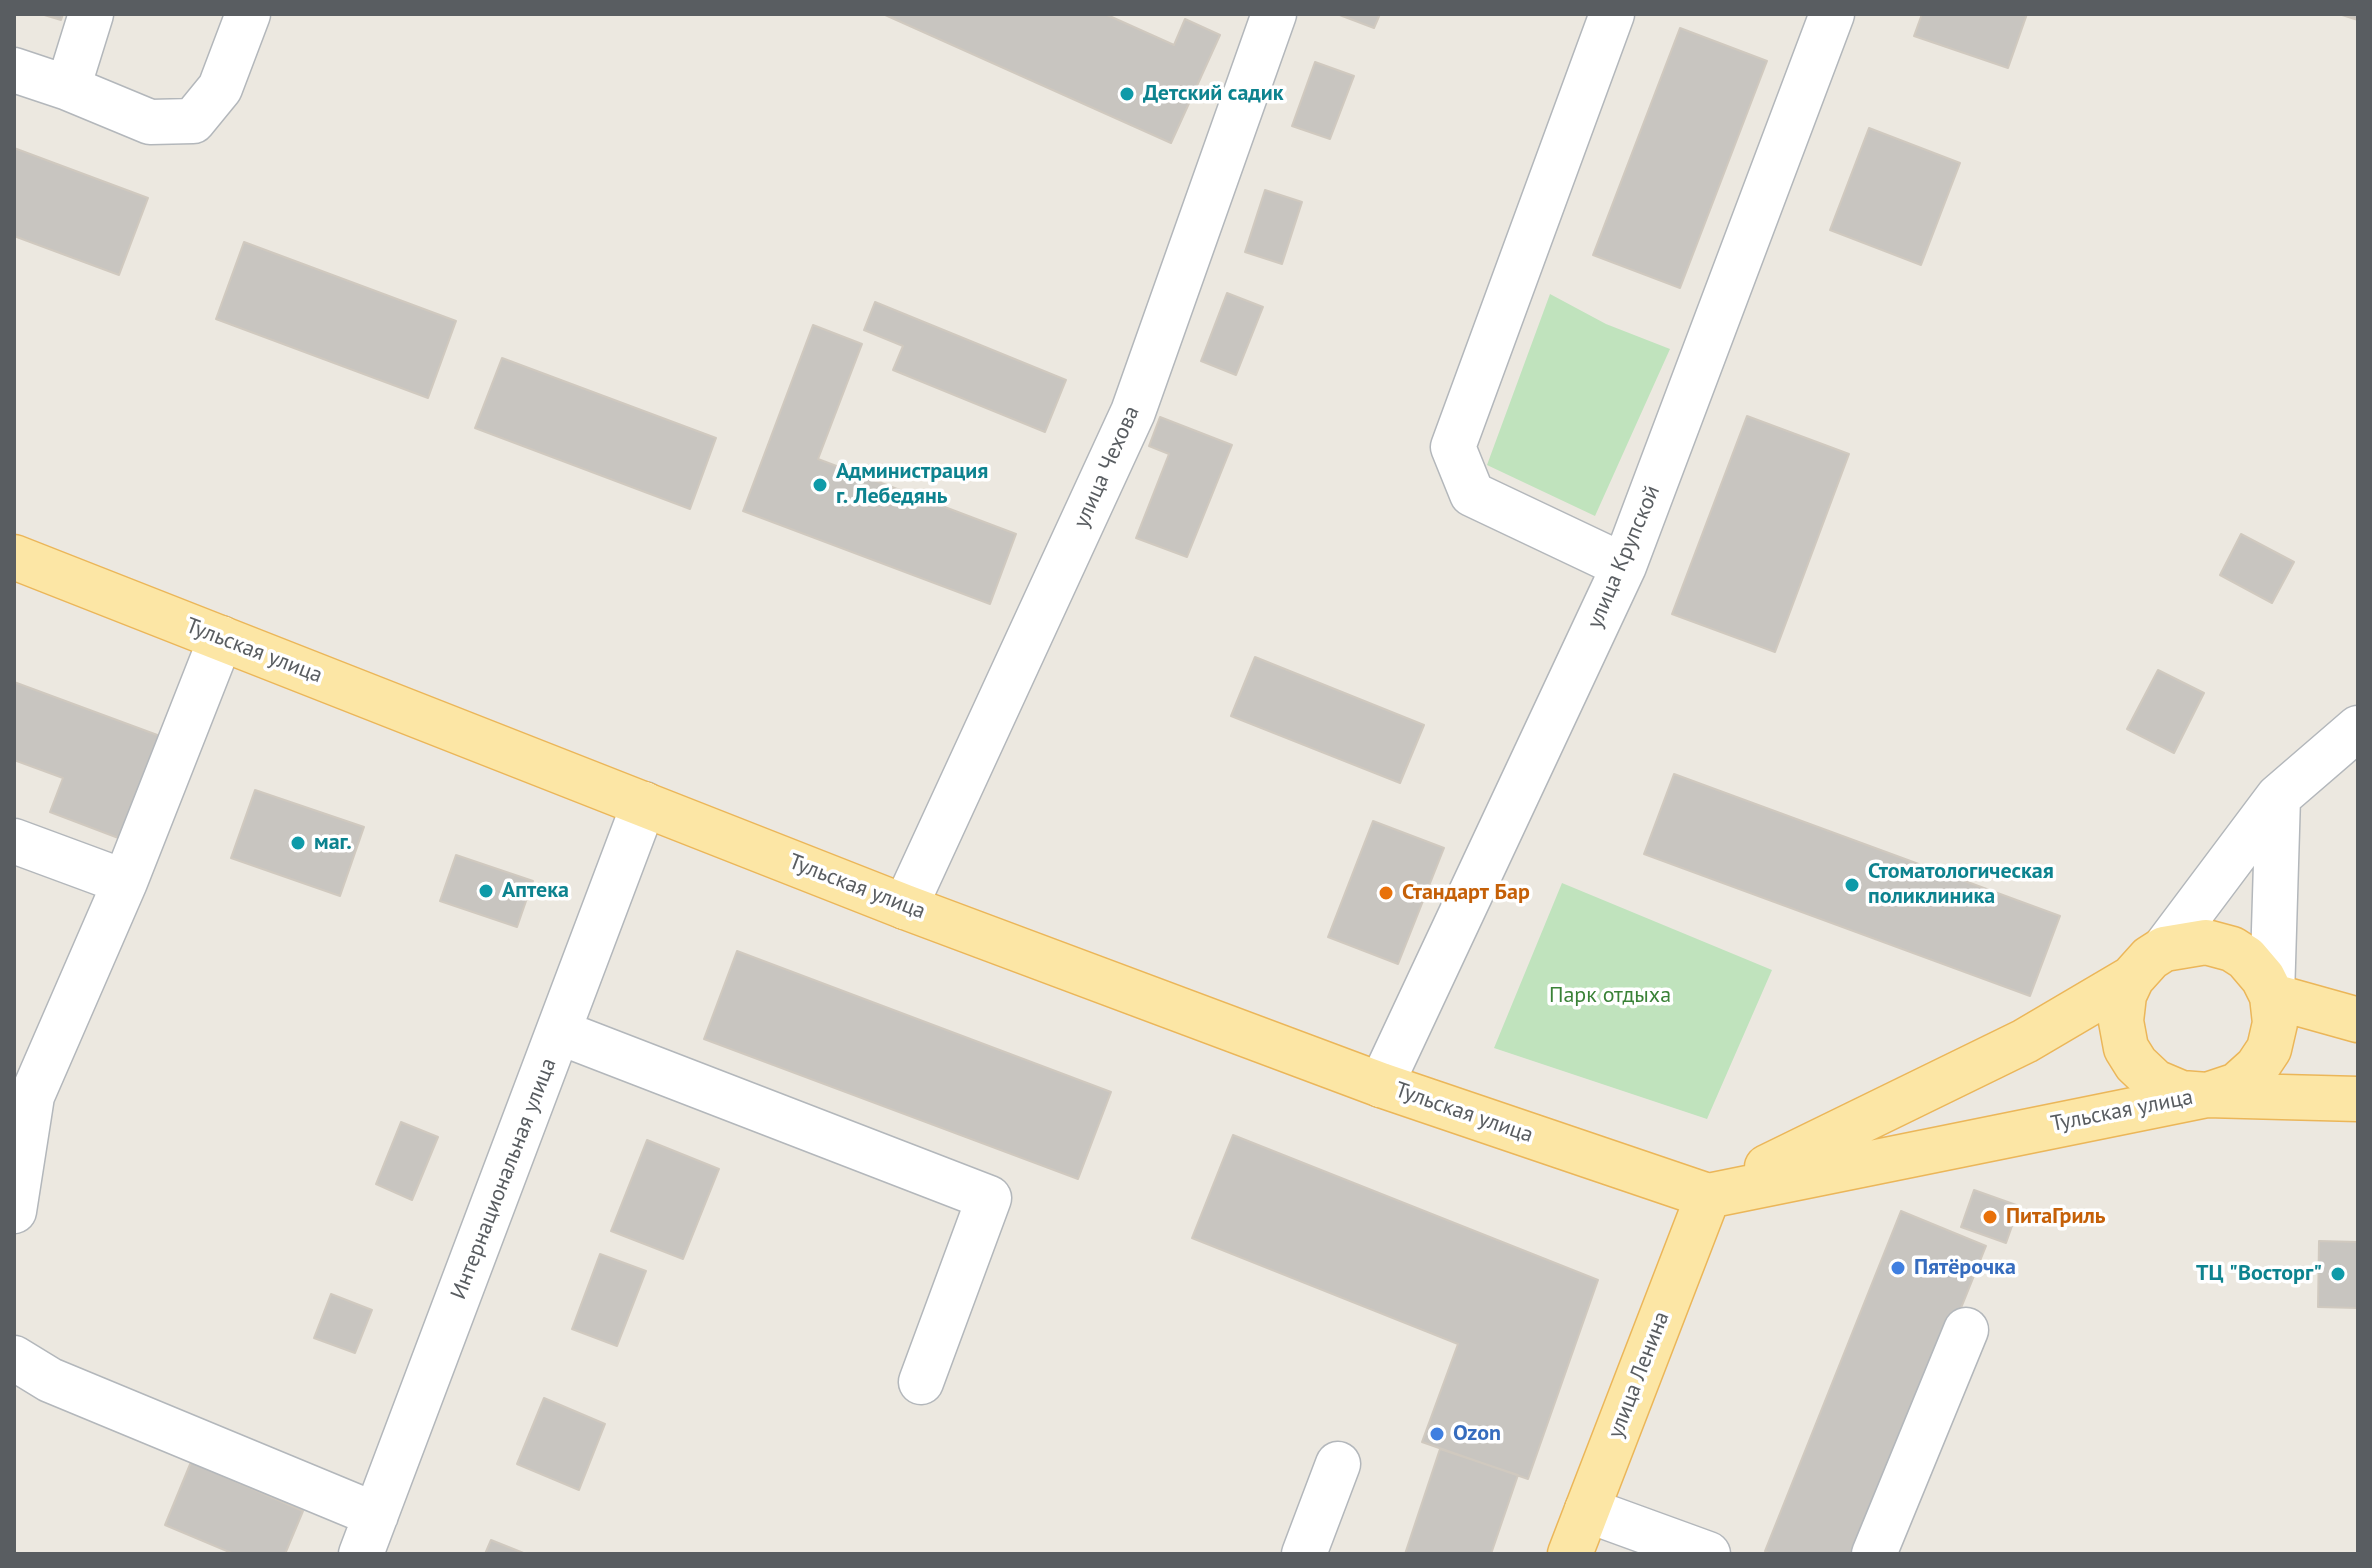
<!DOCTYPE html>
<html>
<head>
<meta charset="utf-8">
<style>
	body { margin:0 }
	#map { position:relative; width:2372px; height:1568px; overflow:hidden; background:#ece8e0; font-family:"PT Sans",sans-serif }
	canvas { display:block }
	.frame { position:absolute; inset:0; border:16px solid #595d61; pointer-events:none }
</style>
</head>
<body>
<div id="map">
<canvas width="2372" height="1568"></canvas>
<div class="frame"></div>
</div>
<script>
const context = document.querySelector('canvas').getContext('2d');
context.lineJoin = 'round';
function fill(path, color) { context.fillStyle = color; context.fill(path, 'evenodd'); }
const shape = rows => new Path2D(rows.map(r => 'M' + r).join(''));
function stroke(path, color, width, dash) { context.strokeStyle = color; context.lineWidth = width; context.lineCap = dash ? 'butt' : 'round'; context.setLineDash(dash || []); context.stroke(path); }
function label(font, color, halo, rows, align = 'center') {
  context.font = font + ' "PT Sans",sans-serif'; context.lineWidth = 7; context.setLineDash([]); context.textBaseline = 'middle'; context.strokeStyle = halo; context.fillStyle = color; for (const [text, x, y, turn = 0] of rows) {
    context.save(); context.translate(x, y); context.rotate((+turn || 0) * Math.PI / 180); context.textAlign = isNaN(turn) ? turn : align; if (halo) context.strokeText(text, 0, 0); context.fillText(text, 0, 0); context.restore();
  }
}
fill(shape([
	[1550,294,1606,324,1670,349,1595,516,1487,465],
	[1562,883,1772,970,1707,1119,1494,1048]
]), '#c0e3bd');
const building = shape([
	[41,14,63,14,61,20,41,14],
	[883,14,1105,14,1174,45,1185,19,1220,35,1171,143,883,14],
	[1337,14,1380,14,1374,28,1337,14],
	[1922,14,2027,14,2008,68,1914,36,1922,14],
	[2339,14,2358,14,2358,20,2339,14],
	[1680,28,1767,61,1680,288,1593,255,1680,28],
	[1315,62,1354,76,1330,139,1292,126,1315,62],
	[1869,128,1960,163,1921,265,1830,230,1869,128],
	[14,148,148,198,119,275,14,236,14,148],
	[1265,190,1302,202,1282,264,1245,252,1265,190],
	[244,242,456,321,428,398,216,319,244,242],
	[1227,293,1263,307,1236,375,1201,361,1227,293],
	[875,302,1066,380,1045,432,893,370,903,346,864,330,875,302],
	[813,325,862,344,818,459,1016,534,990,604,743,511,813,325],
	[502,358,716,438,690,509,475,428,502,358],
	[1747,416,1849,454,1775,652,1672,614,1747,416],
	[1160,417,1232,445,1187,557,1136,538,1169,454,1149,446,1160,417],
	[2241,534,2294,562,2272,603,2220,575,2241,534],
	[1255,657,1424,725,1400,783,1231,716,1255,657],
	[2158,670,2204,693,2174,753,2127,729,2158,670],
	[14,682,160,736,121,839,50,812,63,778,14,760,14,682],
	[1674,774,2060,916,2030,996,1644,854,1674,774],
	[255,790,364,827,340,896,231,858,255,790],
	[1373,821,1444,848,1398,964,1328,937,1373,821],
	[456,855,533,881,517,927,440,901,456,855],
	[737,951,1111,1092,1078,1179,704,1039,737,951],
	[401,1122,438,1137,412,1200,376,1184,401,1122],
	[1233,1135,1598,1280,1528,1479,1422,1442,1458,1344,1192,1238,1233,1135],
	[647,1140,719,1169,683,1259,611,1231,647,1140],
	[1974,1190,2019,1206,2006,1243,1961,1227,1974,1190],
	[1901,1211,1986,1246,1862,1554,1771,1554,1765,1551,1901,1211],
	[2319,1241,2358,1242,2358,1308,2318,1307,2319,1241],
	[600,1254,646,1271,617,1346,572,1329,600,1254],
	[331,1294,372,1310,355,1353,314,1338,331,1294],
	[544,1398,605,1424,579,1490,517,1464,544,1398],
	[1440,1449,1518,1475,1491,1554,1405,1554,1440,1449],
	[191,1462,303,1511,285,1554,234,1554,165,1525,191,1462],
	[491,1540,526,1554,485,1554,491,1540]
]);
fill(building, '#c8c5c0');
stroke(building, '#d0c9bf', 2);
const minor = shape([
	[1612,14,1453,447,1472,494,1624,566],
	[14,70,68,88,150,122,193,121,220,88,248,14],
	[68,88,91,14],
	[14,841,125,882,221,638],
	[905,907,1133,412,1274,14],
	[2164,949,2278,797,2358,728],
	[2272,996,2278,797],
	[559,1032,989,1198,921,1382],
	[1381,1085,1624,566,1832,14],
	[14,1211,32,1096,125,882],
	[14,1358,50,1380,376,1515],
	[1587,1510,1708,1554],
	[361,1554,644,804],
	[1304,1554,1338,1464],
	[1874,1554,1966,1330]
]);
const major = shape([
	[14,557,905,907,1381,1085,1708,1196,2207,1095,2358,1099],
	[2272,996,2358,1020],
	[1767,1167,2025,1041,2132,978,2150,958,2164,949,2206,942,2232,949,2246,958,2263,978,2272,996,2275,1023,2269,1049,2257,1067,2237,1085,2207,1095,2181,1093,2155,1082,2136,1064,2126,1048,2121,1021,2124,995,2132,978],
	[1570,1554,1708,1196]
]);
stroke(minor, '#b3b7bb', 47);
stroke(major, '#ebb659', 47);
stroke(minor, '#fff', 44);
stroke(major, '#fce6a5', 44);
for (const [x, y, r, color] of [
	[1127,94,8,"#0f9aa8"],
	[820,485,8,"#0f9aa8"],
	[298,843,8,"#0f9aa8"],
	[1852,885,8,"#0f9aa8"],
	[486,891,8,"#0f9aa8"],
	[1386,893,8,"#e8710a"],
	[1990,1217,8,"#e8710a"],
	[1898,1268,8,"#3f7fe0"],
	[2338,1274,8,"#0f9aa8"],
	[1437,1434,8,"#3f7fe0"]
]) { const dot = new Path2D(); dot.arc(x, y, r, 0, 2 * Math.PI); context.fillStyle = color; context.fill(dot); stroke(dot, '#fff', 3); }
label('bold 22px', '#0d838f', '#fff', [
	["Детский садик",1143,94],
	["Администрация",836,472],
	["г. Лебедянь",836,497],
	["маг.",314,843],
	["Стоматологическая",1868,872],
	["поликлиника",1868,897],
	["Аптека",502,891],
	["ТЦ \"Восторг\"",2322,1274,"right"]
], 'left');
label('22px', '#595d61', '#fff', [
	["улица Чехова",1107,467,-66],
	["улица Крупской",1624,557,-67],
	["Тульская улица",254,651,21],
	["Тульская улица",857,887,21],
	["Тульская улица",2122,1111,-11],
	["Тульская улица",1464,1113,19],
	["Интернациональная улица",504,1179,-69],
	["улица Ленина",1639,1375,-69]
]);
label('bold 22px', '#c56008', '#fff', [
	["Стандарт Бар",1402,893],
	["ПитаГриль",2006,1217]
], 'left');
label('22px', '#3a8237', '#fff', [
	["Парк отдыха",1610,996]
]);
label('bold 22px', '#366cbe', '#fff', [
	["Пятёрочка",1914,1268],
	["Ozon",1453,1434]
], 'left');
</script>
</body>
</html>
